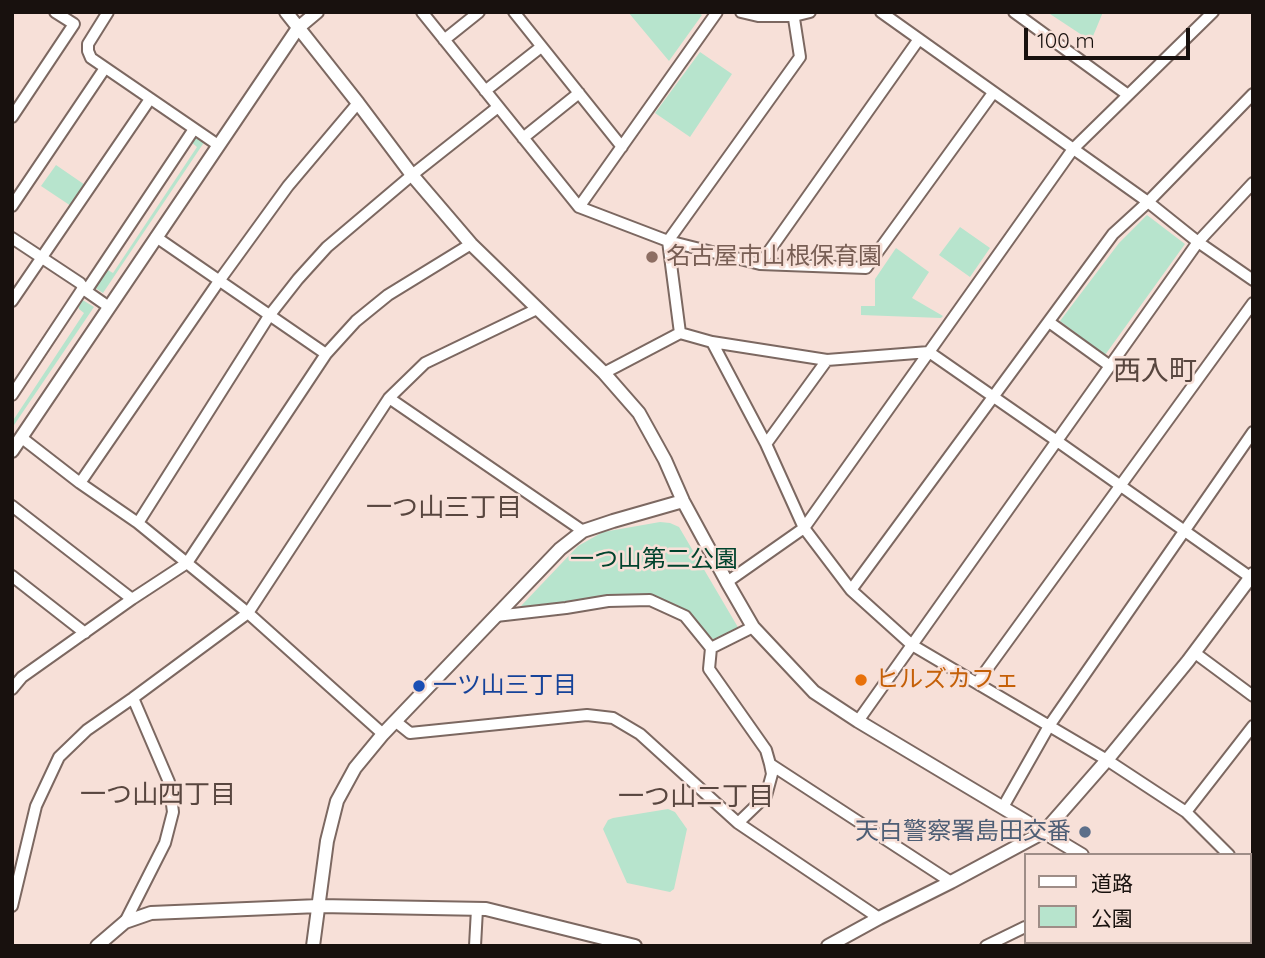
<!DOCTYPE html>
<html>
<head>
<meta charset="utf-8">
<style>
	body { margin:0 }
	#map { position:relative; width:1265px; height:958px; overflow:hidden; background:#f7e0d8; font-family:Quicksand,"Noto Sans JP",sans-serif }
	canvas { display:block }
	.frame { position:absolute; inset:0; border:14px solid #18110e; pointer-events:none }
	.legend { position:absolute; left:1024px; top:853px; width:228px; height:91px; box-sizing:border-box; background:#f7e0d8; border:2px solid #9e8d87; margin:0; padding:9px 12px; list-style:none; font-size:21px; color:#18110e }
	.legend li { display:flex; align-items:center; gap:14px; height:35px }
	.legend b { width:35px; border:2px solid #9e8d87 }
	.scale { position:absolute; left:1024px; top:28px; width:166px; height:32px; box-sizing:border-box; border:4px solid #18110e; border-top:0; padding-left:9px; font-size:21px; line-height:24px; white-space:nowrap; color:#18110e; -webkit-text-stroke:5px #f7e0d8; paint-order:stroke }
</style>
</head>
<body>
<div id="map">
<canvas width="1265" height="958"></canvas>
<div class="frame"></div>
<ul class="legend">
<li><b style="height:9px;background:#fff"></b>道路</li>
<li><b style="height:19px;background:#b7e4cd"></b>公園</li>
</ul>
<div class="scale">100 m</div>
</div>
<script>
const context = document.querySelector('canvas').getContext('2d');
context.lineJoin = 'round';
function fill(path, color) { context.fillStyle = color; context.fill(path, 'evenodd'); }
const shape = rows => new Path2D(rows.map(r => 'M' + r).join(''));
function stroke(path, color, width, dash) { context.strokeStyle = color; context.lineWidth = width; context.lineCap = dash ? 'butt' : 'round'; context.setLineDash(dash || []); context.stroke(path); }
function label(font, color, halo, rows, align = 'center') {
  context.font = font + ' Quicksand,"Noto Sans JP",sans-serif'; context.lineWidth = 5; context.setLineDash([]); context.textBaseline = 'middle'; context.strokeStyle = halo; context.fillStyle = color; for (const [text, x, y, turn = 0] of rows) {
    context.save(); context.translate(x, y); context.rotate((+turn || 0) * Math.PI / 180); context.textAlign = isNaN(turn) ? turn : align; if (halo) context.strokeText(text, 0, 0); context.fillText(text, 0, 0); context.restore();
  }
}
fill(shape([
	[628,12,697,12,702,15,669,61],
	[1047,12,1103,12,1091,41],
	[700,52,732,74,690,137,655,113],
	[193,133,205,141,103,293,92,286,106,269,113,273,197,147,191,142],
	[56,165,88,187,74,208,41,186],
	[1147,215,1185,244,1105,355,1060,321,1119,243],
	[960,227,990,248,970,277,939,255],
	[896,248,929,272,912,298,943,316,941,318,861,315,861,306,875,306,875,279],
	[81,299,94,307,12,428,12,422,84,313,79,309,78,304],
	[660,522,670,523,679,527,739,629,719,641,714,640,681,608,661,598,644,594,607,596,567,601,519,612,520,607,578,546,603,532],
	[668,809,675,812,687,829,674,889,670,892,627,883,603,829,608,820,613,818]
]), '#b7e4cd');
const minor = shape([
	[108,12,88,44,88,51,91,58,218,145],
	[422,12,579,207,668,241,760,264,866,268,993,93],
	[514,12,622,147],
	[741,12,758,16,794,16,810,12],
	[881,12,1148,202,1198,242,1253,280],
	[1014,12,1128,95],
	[1213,12,1073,149,929,352,1057,441,1250,577],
	[444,40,479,12],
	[485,91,541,47],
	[12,117,74,24,55,12],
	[523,138,579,93],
	[12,206,105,68],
	[579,207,717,12],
	[156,237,326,354],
	[12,238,80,283,86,291,109,307],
	[760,264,919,39],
	[86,291,194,129],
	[12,301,150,99],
	[1049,322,1110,366],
	[680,333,668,241,800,57,793,12],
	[712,342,827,360,929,352],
	[604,373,680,333,712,342,766,444,804,528,851,590,912,645,1107,760,1186,812,1229,855],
	[12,395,83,288],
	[389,398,583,531],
	[22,438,80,483,138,523,248,613,383,734],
	[766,444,827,360],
	[80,483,219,281,288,186,358,103],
	[12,506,132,599],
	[138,523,269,316,298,279,327,247,412,175,498,107],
	[12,576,85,633],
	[727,582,804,528,929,352],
	[851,590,1113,234,1148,202,1253,94],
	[496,616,566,608,608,601,650,600,685,616,711,648],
	[1195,653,1253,696],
	[977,683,1253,303],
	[12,689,22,677,132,599,187,563,326,354,356,321,388,295,471,244],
	[395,721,410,733,587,715,613,718,640,734,738,823,879,918],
	[858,721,1198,242,1253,183],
	[770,764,951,882],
	[1003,807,1049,726,1253,432],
	[1186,812,1253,726],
	[738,823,766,796,772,774,770,764,766,750,709,669,711,648,753,627],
	[1249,876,1253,879],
	[12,906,36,806,59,757,87,730,133,698,248,613,389,398,425,363,537,309],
	[125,922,165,843,173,812,169,782,133,698],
	[475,946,477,909],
	[986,946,1025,927],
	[1159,946,1166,942]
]);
const tertiary = shape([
	[286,12,358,103,412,175,471,244,604,373,639,413,665,460,683,501,727,582,753,627,814,692,858,721,1082,855],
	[12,451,298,28,317,12],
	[1177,942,1180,946],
	[97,946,125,922,151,913,319,906,486,909,635,946],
	[313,946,327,841,337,801,355,768,383,734,560,549,583,531,613,521,683,501],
	[828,946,879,918,951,882,1044,832,1107,760,1188,661,1253,574]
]);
stroke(minor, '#7c6861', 14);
stroke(tertiary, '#7c6861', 16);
stroke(minor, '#fff', 10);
stroke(tertiary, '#fff', 12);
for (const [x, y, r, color] of [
	[652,257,7,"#8d6e63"],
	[861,680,7,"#e8710a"],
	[419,686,7,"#1a4fb4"],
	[1085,832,7,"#5c6f8a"]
]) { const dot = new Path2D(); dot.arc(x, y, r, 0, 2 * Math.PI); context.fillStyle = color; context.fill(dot); stroke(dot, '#f7e0d8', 2.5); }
label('24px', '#785e54', '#f7e0d8', [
	["名古屋市山根保育園",666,257]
], 'left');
label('24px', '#00432d', '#f7e0d8', [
	["一つ山第二公園",654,560]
]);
label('24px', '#c56008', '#f7e0d8', [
	["ヒルズカフェ",875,680]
], 'left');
label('24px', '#164399', '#f7e0d8', [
	["一ツ山三丁目",433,686]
], 'left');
label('24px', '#4e5e75', '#f7e0d8', [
	["天白警察署島田交番",1071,832]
], 'right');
label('26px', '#58463f', '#f7e0d8', [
	["一つ山三丁目",444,508],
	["一つ山四丁目",158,795],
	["一つ山二丁目",696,797]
]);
label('28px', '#58463f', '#f7e0d8', [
	["西入町",1155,372]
]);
</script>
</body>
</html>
